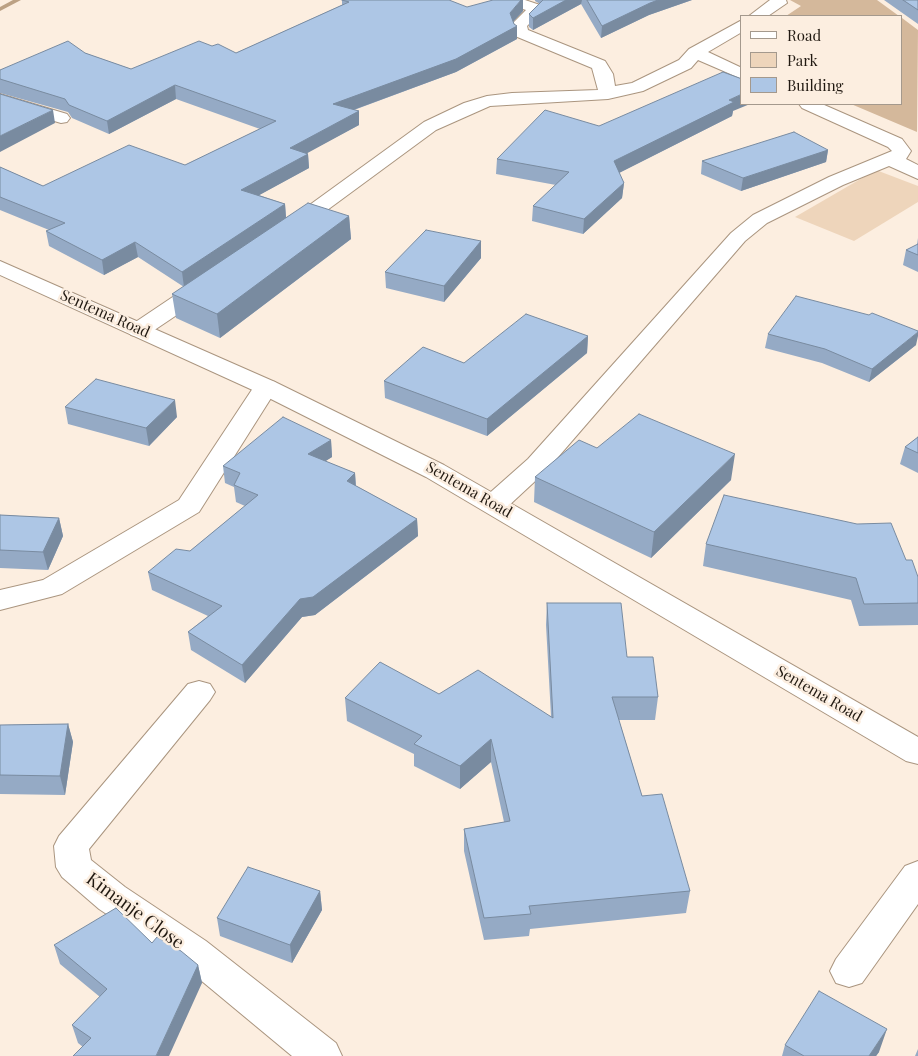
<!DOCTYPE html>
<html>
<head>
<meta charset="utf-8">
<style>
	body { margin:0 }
	#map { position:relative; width:918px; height:1056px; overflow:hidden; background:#fceee0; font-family:"Playfair Display",serif }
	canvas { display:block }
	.legend { position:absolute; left:740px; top:15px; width:162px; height:90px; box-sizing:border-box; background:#fceee0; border:1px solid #a4998d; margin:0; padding:6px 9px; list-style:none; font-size:15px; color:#211911 }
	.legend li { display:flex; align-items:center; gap:10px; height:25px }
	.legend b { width:25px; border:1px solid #a4998d }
</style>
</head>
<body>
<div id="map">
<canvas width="918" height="1056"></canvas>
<ul class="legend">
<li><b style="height:6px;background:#fff"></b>Road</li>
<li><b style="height:14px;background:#eed5bb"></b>Park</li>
<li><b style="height:14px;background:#adc6e5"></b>Building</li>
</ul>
</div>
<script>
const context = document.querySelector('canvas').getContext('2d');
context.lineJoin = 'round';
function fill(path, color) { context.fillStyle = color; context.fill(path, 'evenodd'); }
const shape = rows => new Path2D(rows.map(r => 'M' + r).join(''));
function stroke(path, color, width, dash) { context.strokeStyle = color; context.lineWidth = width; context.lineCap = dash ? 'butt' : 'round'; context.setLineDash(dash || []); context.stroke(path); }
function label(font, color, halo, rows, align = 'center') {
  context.font = font + ' "Playfair Display",serif'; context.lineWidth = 5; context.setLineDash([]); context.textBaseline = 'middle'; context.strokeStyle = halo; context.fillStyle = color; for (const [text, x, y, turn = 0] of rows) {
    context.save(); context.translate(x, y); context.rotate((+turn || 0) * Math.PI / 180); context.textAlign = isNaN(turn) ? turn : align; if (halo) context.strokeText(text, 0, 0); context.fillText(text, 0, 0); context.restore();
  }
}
fill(shape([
	[876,170,918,186,918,202,854,241,795,217]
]), '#eed5bb');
fill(shape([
	[790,0,877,0,899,16,786,16,801,6],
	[902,18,918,30,917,132,851,104,902,104]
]), '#d4b89b');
fill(shape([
	[13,0,21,0,0,11,0,7,13,0]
]), '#bca184');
const minor = shape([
	[502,0,525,0,540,5,541,12,527,26,528,30,605,61,613,74,615,86,632,83,679,60,689,49,742,20,742,32,708,52,742,68,742,79,698,60,691,68,643,91,608,99,490,106,436,130,296,233,289,235,282,233,279,229,282,225,424,122,464,103,487,96,512,93,598,90,592,68,515,36,511,25,526,10,505,3,502,0],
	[770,0,786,0,787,3,768,16,749,16,770,0],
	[0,94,67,114,70,118,67,122,61,123,0,105,0,94],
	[799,104,822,104,902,139,911,151,906,159,918,165,918,179,889,166,843,185,767,223,745,241,546,471,504,510,494,512,484,510,481,504,484,498,528,459,731,233,753,215,829,177,892,151,888,147,802,108,799,104],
	[206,278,214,280,217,285,214,290,147,335,139,337,131,335,127,330,131,325,198,280,206,278],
	[266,380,275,382,278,387,199,512,62,594,0,610,0,590,43,580,179,500,257,382,266,380],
	[199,681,210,684,215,692,210,700,89,849,91,860,125,887,206,941,336,1043,342,1056,292,1056,180,963,99,909,62,877,56,867,54,846,59,836,188,684,199,681],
	[918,861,918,904,862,983,849,987,836,983,830,971,836,959,905,866,918,861]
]);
const major = shape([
	[0,261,275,382,444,465,918,737,918,764,906,761,426,477,257,392,0,275,0,261]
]);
stroke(minor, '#aa957f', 2);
stroke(major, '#aa957f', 2);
fill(minor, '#fff');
fill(major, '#fff');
fill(shape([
	[342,0,467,7,523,11,513,22,517,39,456,72,354,110,359,111,359,125,306,153,308,154,309,168,259,195,285,204,286,217,349,216,351,239,220,338,176,318,172,294,184,287,138,257,104,275,49,246,46,231,49,230,0,210,0,167,43,186,185,165,260,129,176,99,109,134,72,118,68,112,0,93,0,70,85,53,131,69,212,46,236,53,342,5],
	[535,0,692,0,649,15,601,38,581,4,533,30,529,27,529,14,540,4,535,1],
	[884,0,918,0,918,24],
	[733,111,732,116,619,173,624,183,622,198,583,234,532,221,533,206,556,185,496,174,497,159,599,126],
	[828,150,826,162,741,191,701,174,702,161],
	[918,238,918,272,903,265,906,250,917,245],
	[481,241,481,258,444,302,386,288,385,272],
	[768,334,916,345,869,382,822,363,765,348],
	[588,336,587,353,487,436,385,398,384,381],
	[65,407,177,417,149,446,68,424],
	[918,437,918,473,900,464,905,447],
	[331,440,332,457,325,461,355,473,356,486,417,519,418,536,315,615,302,617,245,683,191,650,188,632,208,616,152,590,148,572,190,551,245,506,236,502,234,487,225,483,223,466],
	[597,448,731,480,651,558,534,502,535,477],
	[0,515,59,518,63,536,48,570,0,568],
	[706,544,906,560,918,577,918,625,859,626,851,600,703,566],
	[547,603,627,657,658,697,655,720,619,720,642,796,690,891,686,913,530,929,529,936,484,940,464,851,464,829,504,822,491,762,460,789,414,766,414,754,347,721,345,698,439,694,551,716,546,625],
	[68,724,73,742,65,795,0,794,0,725],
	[320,891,322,910,292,963,220,936,217,918],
	[152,943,198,965,202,983,83,1047,78,1043,72,1025,100,997,60,964,54,945],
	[785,1045,879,1052,876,1056,782,1056],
	[918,1049,918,1056,915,1056]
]), '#95aac5');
fill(shape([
	[521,0,523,0,523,11,509,26,510,13],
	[566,0,582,0,581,4,533,30,533,18],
	[658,0,692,0,649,15,601,38,602,26,650,3],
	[517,26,517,39,456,72,334,117,333,104],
	[175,85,176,99,109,134,107,121],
	[742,94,742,104,750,104,733,111,732,116,613,176,614,161,729,100],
	[53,110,55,123,0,152,0,136],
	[359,111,359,125,291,162,290,148],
	[828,150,826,162,741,191,743,178],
	[308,154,309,168,243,204,241,190],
	[624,183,622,198,583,234,584,219],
	[285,204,286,218,184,287,182,272],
	[349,216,351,239,220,338,217,314],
	[481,241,481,258,444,302,444,286],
	[135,242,138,257,104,275,102,260],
	[918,332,918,336,916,345,869,382,872,369],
	[588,336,587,353,487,436,487,419],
	[175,400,177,417,149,446,146,428],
	[331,440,332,457,309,472,308,454],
	[735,454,731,480,651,558,654,532],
	[355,473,356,491,347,481],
	[59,518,63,536,48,570,43,552],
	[417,519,418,536,315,615,302,617,245,683,242,665,300,599],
	[68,724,73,742,65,795,60,776],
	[491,739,491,762,460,789,460,766],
	[320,891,322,910,292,963,290,945],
	[198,965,202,983,169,1056,156,1056],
	[887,1029,879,1052,876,1056,869,1056]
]), '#798ba0');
const building = shape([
	[342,0,449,0,467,7,493,0,521,0,510,13,514,24,517,26,456,59,333,104,359,111,290,148,308,154,241,190,285,204,182,272,135,242,102,260,46,231,65,223,0,197,0,167,43,186,129,145,185,165,276,121,175,85,107,121,69,105,65,99,0,79,0,70,68,41,85,53,131,69,199,41,212,46,218,44,236,53,349,2,342,0],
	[543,0,566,0,533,18,529,14,543,0],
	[587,0,658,0,650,3,602,26,587,0],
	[903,0,918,0,918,10,903,0],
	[723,72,742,79,742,94,729,100,734,102,614,161,624,183,584,219,533,206,569,172,497,159,545,110,599,126,723,72],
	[0,94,53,110,0,136,0,94],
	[794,132,828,150,743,178,702,161,794,132],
	[308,203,349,216,217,314,172,294,308,203],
	[426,230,481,241,444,286,385,272,426,230],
	[918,244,918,255,906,250,918,244],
	[796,296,869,315,872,313,918,331,918,332,872,369,825,349,768,334,796,296],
	[526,314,588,336,487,419,384,381,423,347,464,363,526,314],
	[96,379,175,400,146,428,65,407,96,379],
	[639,414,735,454,654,532,535,477,579,440,597,448,639,414],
	[283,417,331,440,308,454,355,473,347,481,417,519,313,597,300,599,242,665,188,632,222,606,148,572,176,549,190,551,258,495,234,485,240,473,223,466,283,417],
	[918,437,918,453,905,447,918,437],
	[724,495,857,524,891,523,906,560,912,560,918,577,918,603,864,604,856,578,706,544,724,495],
	[0,515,59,518,43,552,0,550,0,515],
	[547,603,621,603,627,657,653,657,658,697,612,697,642,796,662,794,690,891,529,906,531,914,484,918,464,829,510,821,491,739,460,766,414,744,422,736,345,698,380,662,439,694,478,670,553,718,547,603],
	[68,724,60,776,0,775,0,725,68,724],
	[248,867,320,891,290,945,217,918,248,867],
	[116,908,152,943,157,937,181,951,198,965,156,1056,73,1056,91,1038,72,1025,107,989,54,945,116,908],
	[819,991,887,1029,869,1056,804,1056,785,1045,819,991]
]);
fill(building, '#adc6e5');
stroke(building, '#798ba0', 1);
label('15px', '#211911', '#fceee0', [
	["Sentema Road",105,314,24],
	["Sentema Road",469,490,30],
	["Sentema Road",819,694,30]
]);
label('18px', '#211911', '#fceee0', [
	["Kimanje Close",135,911,36]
]);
</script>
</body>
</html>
